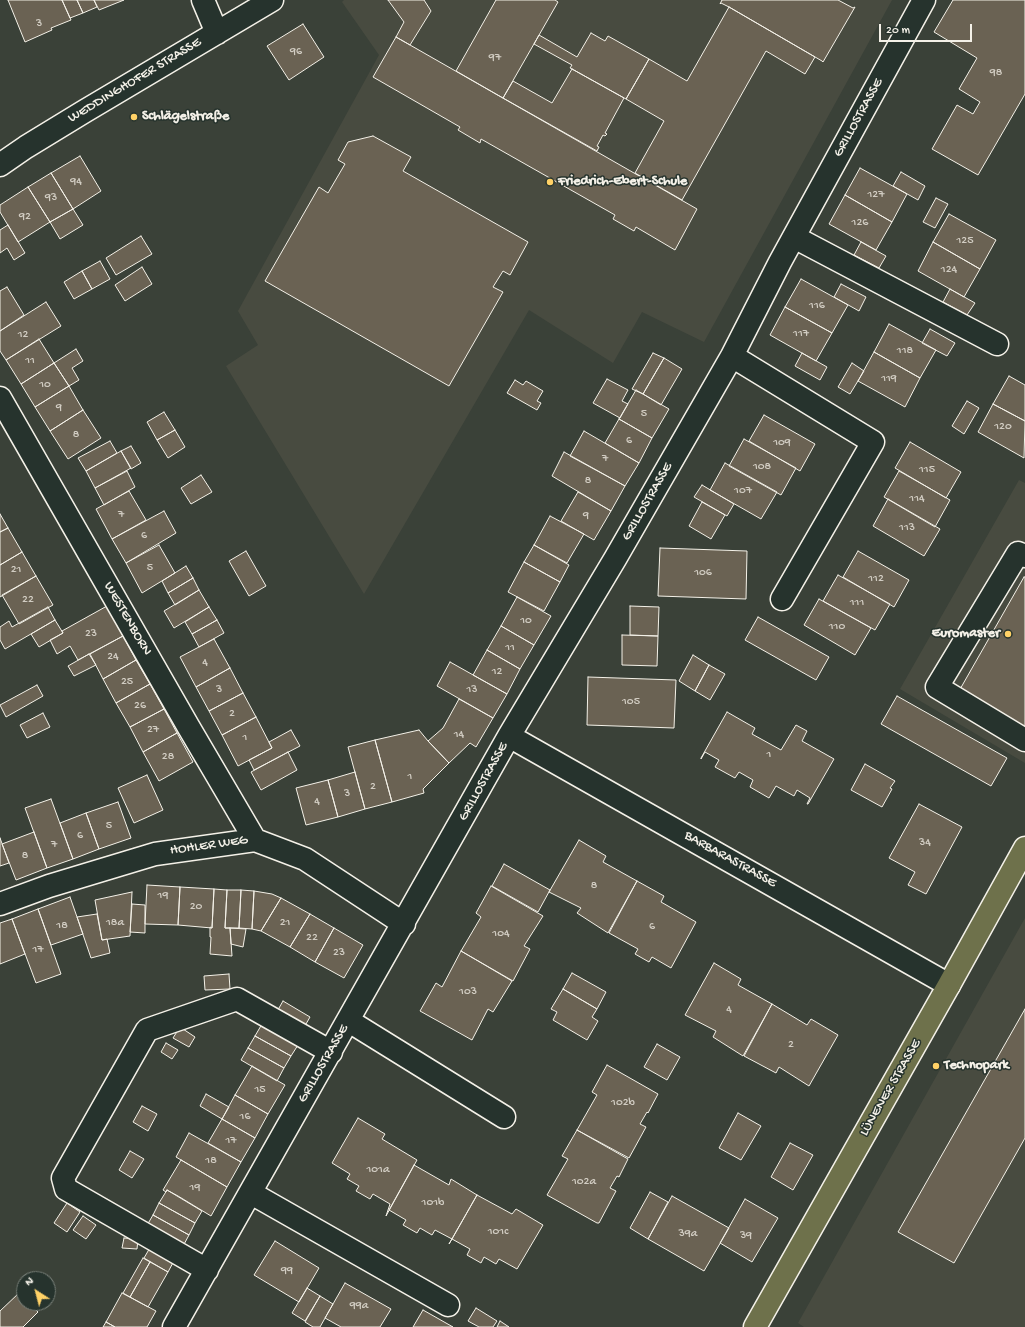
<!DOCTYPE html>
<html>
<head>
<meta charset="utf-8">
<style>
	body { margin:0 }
	#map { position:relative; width:1025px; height:1327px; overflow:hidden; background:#3a4138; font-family:"Gochi Hand",sans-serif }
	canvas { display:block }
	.north { position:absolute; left:16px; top:1271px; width:40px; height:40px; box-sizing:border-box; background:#26332d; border:1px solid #787f78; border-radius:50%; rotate:324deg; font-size:11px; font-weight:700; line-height:16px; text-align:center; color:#f4f1e8 }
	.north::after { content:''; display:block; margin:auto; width:14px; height:18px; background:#ffd166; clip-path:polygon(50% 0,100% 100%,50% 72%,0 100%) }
	.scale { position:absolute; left:879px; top:24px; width:93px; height:18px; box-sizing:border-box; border:2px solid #f4f1e8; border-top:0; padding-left:5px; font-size:12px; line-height:14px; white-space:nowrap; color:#f4f1e8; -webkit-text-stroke:3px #26332d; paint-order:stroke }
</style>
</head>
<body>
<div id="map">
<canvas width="1025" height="1327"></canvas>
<div class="north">N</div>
<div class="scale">20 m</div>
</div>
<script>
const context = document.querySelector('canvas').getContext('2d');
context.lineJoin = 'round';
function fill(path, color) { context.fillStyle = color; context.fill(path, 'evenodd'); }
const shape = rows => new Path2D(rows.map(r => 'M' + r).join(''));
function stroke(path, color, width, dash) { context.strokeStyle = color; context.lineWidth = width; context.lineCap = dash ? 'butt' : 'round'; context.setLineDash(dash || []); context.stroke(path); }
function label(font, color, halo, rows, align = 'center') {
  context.font = font + ' "Gochi Hand",sans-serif'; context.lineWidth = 3; context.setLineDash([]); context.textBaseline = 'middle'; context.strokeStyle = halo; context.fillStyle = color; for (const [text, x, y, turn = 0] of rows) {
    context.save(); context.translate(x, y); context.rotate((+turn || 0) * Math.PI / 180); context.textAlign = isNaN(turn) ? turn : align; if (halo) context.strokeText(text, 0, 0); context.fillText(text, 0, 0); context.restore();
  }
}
fill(shape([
	[344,0,892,0,704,342,642,312,613,363,529,310,364,594,226,366,258,345,238,311,379,55,342,2],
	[1019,480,1025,483,1025,763,900,689],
	[1025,918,1025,1327,804,1327,798,1323]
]), '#484b40');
const building = shape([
	[8,0,62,0,71,20,51,28,52,30,25,42,8,0],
	[62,0,77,0,83,13,70,18,62,0],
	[77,0,94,0,97,7,83,13,77,0],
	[94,0,124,0,99,10,94,0],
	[388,0,424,0,431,11,410,45,396,37,404,22,388,0],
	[496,0,555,0,558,2,503,98,456,71,496,0],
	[722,0,838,0,853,8,855,7,823,62,822,61,729,7,721,3,720,4,722,0],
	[953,0,1025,0,1025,94,978,175,932,149,957,105,973,114,980,102,959,89,977,58,934,32,953,0],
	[729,7,815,57,805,74,766,51,682,200,635,173,664,121,626,99,649,59,687,81,729,7],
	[303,24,324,57,289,80,267,46,303,24],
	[591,33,605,41,608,36,649,59,626,99,572,69,570,68,572,65,534,44,539,35,577,57,591,33],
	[396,37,697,209,675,250,636,227,634,231,613,219,615,215,481,139,480,143,458,130,460,127,373,77,396,37],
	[572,69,624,98,605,133,607,134,605,136,603,135,597,146,599,147,597,151,503,98,513,81,552,103,572,69],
	[373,136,411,157,403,171,528,242,510,275,503,271,493,287,503,292,449,386,265,281,319,187,328,193,345,164,338,160,348,142,373,136],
	[80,156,101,191,73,209,51,173,80,156],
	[860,168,907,194,892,222,845,195,860,168],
	[901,172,925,186,918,200,893,186,901,172],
	[51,173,73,209,50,222,28,187,51,173],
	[28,187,50,222,18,242,0,212,0,205,28,187],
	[845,195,892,222,876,250,829,224,845,195],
	[936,198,948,204,935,228,923,222,936,198],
	[73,209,83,225,60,239,50,222,73,209],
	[949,214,996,240,980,269,933,242,949,214],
	[8,225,25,253,14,260,7,248,0,253,0,230,8,225],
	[141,236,152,254,116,275,106,258,141,236],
	[861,242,886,256,879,268,854,255,861,242],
	[933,242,980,269,964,297,918,271,933,242],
	[100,261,110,279,92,289,82,271,100,261],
	[142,267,152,284,125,301,115,285,142,267],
	[82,271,92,289,74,299,64,282,82,271],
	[801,279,848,305,832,333,785,307,801,279],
	[841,284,866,297,859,311,834,297,841,284],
	[7,287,24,315,0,331,0,291,7,287],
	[950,289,975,303,967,315,943,302,950,289],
	[46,302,61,326,6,360,0,351,0,331,46,302],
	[785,307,832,333,816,361,770,335,785,307],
	[889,324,936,350,920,378,874,352,889,324],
	[930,329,955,343,947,356,922,343,930,329],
	[39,339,54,363,21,384,6,360,39,339],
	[76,349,83,361,72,368,79,380,69,386,54,363,76,349],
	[874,352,920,378,905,407,858,381,874,352],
	[653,353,664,358,643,394,632,389,653,353],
	[802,353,827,367,820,380,795,366,802,353],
	[664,358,682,369,661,405,643,394,664,358],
	[54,363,69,386,35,407,21,384,54,363],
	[852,363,864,371,850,394,838,387,852,363],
	[1009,376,1025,385,1025,421,993,404,1009,376],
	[607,379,628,390,622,401,628,404,620,418,593,403,607,379],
	[515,380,523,385,526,381,543,391,537,401,541,403,537,410,507,393,515,380],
	[69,386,83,410,50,431,35,407,69,386],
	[636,390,669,409,652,438,619,419,636,390],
	[967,401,979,408,964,434,952,426,967,401],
	[993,404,1025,421,1024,458,978,432,993,404],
	[83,410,101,438,68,459,50,431,83,410],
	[164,412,175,430,157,440,147,422,164,412],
	[764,415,815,444,800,471,749,441,764,415],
	[619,419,652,438,639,463,605,443,619,419],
	[175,430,185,447,168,458,157,440,175,430],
	[584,431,639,463,625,486,570,456,584,431],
	[744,439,796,468,781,495,729,466,744,439],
	[110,441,117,453,86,471,78,458,110,441],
	[910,442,961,472,946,498,895,468,910,442],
	[131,446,141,463,131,469,121,451,131,446],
	[121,451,131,468,95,488,86,471,121,451],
	[564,452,625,486,611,511,552,476,564,452],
	[725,463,777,492,761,519,710,490,725,463],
	[127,471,135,487,104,505,95,488,127,471],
	[899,471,950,500,935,527,884,497,899,471],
	[201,475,212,492,191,504,181,488,201,475],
	[702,485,734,504,727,516,694,497,702,485],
	[129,491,146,520,112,539,96,509,129,491],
	[578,492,611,511,594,540,561,521,578,492],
	[888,499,940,529,924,556,873,526,888,499],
	[702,502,725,515,711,539,689,526,702,502],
	[164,511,176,533,126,563,112,539,164,511],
	[0,514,8,528,0,532,0,514],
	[550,516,584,534,567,563,534,545,550,516],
	[8,528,22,552,0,565,0,532,8,528],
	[159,545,175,573,142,593,126,563,159,545],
	[534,545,569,565,560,582,524,562,534,545],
	[660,548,747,551,746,599,658,596,660,548],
	[246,551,266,586,249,596,229,561,246,551],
	[858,551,909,580,894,607,843,577,858,551],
	[22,552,36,576,0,597,0,565,22,552],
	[524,562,560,582,544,611,508,592,524,562],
	[186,566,193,578,168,593,162,581,186,566],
	[838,575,890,604,875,630,823,601,838,575],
	[36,576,53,605,19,624,2,595,36,576],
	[1024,577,1025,577,1025,727,959,691,1024,577],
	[193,578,199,590,175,605,168,593,193,578],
	[199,590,209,607,174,628,164,611,199,590],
	[517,597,551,616,534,645,501,626,517,597],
	[819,599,871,628,855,655,804,625,819,599],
	[107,606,123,636,78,660,70,646,57,654,50,640,63,633,62,631,107,606],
	[630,606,659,607,658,636,630,635,630,606],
	[48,607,55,620,5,649,0,640,0,627,9,621,12,627,48,607],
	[209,607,217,620,192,634,185,622,209,607],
	[758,617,829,657,816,680,745,640,758,617],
	[55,620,63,633,39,647,31,634,55,620],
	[217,620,224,633,199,647,192,634,217,620],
	[501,626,534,645,520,669,487,650,501,626],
	[622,635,658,636,657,666,622,665,622,635],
	[123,636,136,660,103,679,90,654,123,636],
	[214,639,230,668,196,687,180,657,214,639],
	[487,650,520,669,507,694,473,675,487,650],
	[89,654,96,665,74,676,68,666,89,654],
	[693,655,709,665,695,691,679,681,693,655],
	[136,660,150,684,116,703,103,679,136,660],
	[450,662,507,694,493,718,437,686,450,662],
	[709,665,725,674,710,700,695,691,709,665],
	[230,668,243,693,209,711,196,687,230,668],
	[588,677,676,680,674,728,587,725,588,677],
	[150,684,164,709,130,727,116,703,150,684],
	[37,685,43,696,6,717,0,705,37,685],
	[243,693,256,717,222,735,209,711,243,693],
	[897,696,1007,758,991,786,881,724,897,696],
	[459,699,493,718,476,747,470,743,449,763,428,741,443,728,459,699],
	[164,709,177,733,143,752,130,727,164,709],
	[727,712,755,728,752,734,781,750,796,725,807,731,802,741,834,759,808,804,807,804,810,798,797,790,794,796,776,786,769,798,750,787,753,780,739,772,735,778,715,767,719,760,705,752,701,759,701,758,727,712],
	[43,713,50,727,27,738,20,725,43,713],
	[256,717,272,748,238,766,222,735,256,717],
	[291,730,300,746,254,770,249,760,272,748,269,742,291,730],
	[419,730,428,741,449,763,423,789,424,793,392,802,375,740,419,730],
	[177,733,193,762,159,781,143,752,177,733],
	[375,740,392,802,365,809,348,747,375,740],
	[288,752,297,770,261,790,251,772,288,752],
	[865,764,895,781,890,788,892,789,882,807,851,790,865,764],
	[355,772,365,809,338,817,328,780,355,772],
	[147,775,163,810,134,823,118,788,147,775],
	[328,780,338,817,306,825,296,788,328,780],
	[51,799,73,859,47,868,25,808,51,799],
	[118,802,131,838,99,849,86,813,118,802],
	[919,804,962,827,926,894,908,885,915,872,889,858,919,804],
	[86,813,99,849,73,859,60,823,86,813],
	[34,832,47,868,16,880,2,844,34,832],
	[0,838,9,863,0,866,0,838],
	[579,840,606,856,603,862,637,881,608,933,577,913,581,908,549,892,579,840],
	[504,864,550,890,538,912,492,886,504,864],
	[637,881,664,896,661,902,696,922,671,968,652,957,649,962,635,954,638,949,609,933,637,881],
	[147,885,180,887,178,925,145,924,147,885],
	[491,886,543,916,524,946,530,949,513,981,461,951,481,917,476,913,491,886],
	[180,887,214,889,212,928,178,925,180,887],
	[214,889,227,890,225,928,230,928,232,956,210,954,211,937,210,937,210,927,212,928,214,889],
	[227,890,241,890,239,928,225,928,227,890],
	[241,890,254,891,252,929,239,928,241,890],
	[254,891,272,894,281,898,261,931,252,929,254,891],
	[132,892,130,936,102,940,95,900,132,892],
	[70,897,83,934,51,945,38,909,70,897],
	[281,898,310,914,290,947,261,931,281,898],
	[132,904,145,905,145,933,130,932,132,904],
	[38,909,61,974,36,983,12,919,38,909],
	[97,914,102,940,107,939,110,953,91,958,77,917,97,914],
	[310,914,334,928,315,962,290,947,310,914],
	[12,919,25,954,0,964,0,923,12,919],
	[230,928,246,929,243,947,231,944,230,928],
	[334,928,363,945,344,978,315,962,334,928],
	[461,951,512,981,493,1012,488,1009,472,1040,420,1011,436,983,442,987,461,951],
	[714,963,741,979,738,985,772,1004,743,1056,713,1037,716,1031,685,1015,714,963],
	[572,973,606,992,597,1009,563,989,572,973],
	[229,974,230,989,205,990,204,976,229,974],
	[563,989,597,1009,592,1017,598,1021,587,1040,553,1020,557,1012,551,1009,563,989],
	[283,1001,310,1017,302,1031,275,1015,283,1001],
	[772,1004,807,1025,811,1019,838,1035,809,1086,779,1067,776,1073,744,1056,772,1004],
	[1025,1009,1025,1138,954,1263,898,1232,1025,1009],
	[262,1024,298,1045,291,1056,255,1036,262,1024],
	[180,1027,195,1037,189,1047,173,1038,180,1027],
	[255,1036,291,1056,284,1068,248,1048,255,1036],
	[166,1043,178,1050,172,1059,161,1052,166,1043],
	[657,1044,680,1057,667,1080,644,1067,657,1044],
	[248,1048,284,1068,277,1081,241,1060,248,1048],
	[607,1065,658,1094,648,1113,647,1112,640,1124,646,1127,629,1158,577,1130,597,1095,592,1092,607,1065],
	[252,1066,285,1085,268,1114,235,1095,252,1066],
	[206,1094,229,1107,222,1119,200,1106,206,1094],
	[235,1095,268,1114,255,1138,222,1119,235,1095],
	[142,1106,157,1114,148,1131,133,1122,142,1106],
	[738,1113,761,1126,741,1160,719,1148,738,1113],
	[358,1118,385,1134,382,1139,417,1160,386,1216,390,1204,373,1194,370,1199,356,1191,359,1186,347,1179,350,1174,332,1163,358,1118],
	[222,1119,255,1138,241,1162,208,1143,222,1119],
	[577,1130,628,1159,619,1177,617,1176,610,1188,616,1191,599,1223,597,1223,547,1195,568,1159,562,1156,577,1130],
	[189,1133,241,1162,227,1187,176,1157,189,1133],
	[790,1143,813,1155,793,1190,771,1177,790,1143],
	[130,1151,144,1159,132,1178,119,1170,130,1151],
	[181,1160,227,1187,211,1216,178,1196,167,1190,166,1192,163,1190,181,1160],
	[414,1165,449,1185,451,1179,477,1195,452,1239,435,1230,432,1235,420,1228,417,1233,403,1225,406,1220,389,1210,414,1165],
	[167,1190,202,1211,195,1223,159,1203,167,1190],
	[650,1192,668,1202,648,1239,630,1228,650,1192],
	[477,1195,512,1214,516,1209,543,1225,517,1269,499,1259,496,1264,484,1257,481,1263,467,1255,470,1249,452,1239,449,1244,477,1195],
	[672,1196,729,1228,704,1271,648,1239,672,1196],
	[745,1199,778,1218,752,1262,720,1243,745,1199],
	[67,1203,80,1212,67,1232,54,1223,67,1203],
	[159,1203,195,1223,189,1235,153,1215,159,1203],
	[153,1215,189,1235,182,1248,146,1227,153,1215],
	[83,1216,96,1225,86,1239,73,1230,83,1216],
	[124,1238,138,1239,137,1249,122,1248,124,1238],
	[275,1241,319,1268,299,1302,254,1275,275,1241],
	[151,1246,175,1259,168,1272,144,1258,151,1246],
	[143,1258,150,1262,130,1297,123,1293,143,1258],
	[150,1262,168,1272,148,1307,130,1297,150,1262],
	[345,1283,391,1309,380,1327,341,1327,325,1318,345,1283],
	[307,1288,320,1296,305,1321,292,1313,307,1288],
	[19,1293,24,1298,24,1303,29,1303,38,1312,23,1327,0,1327,0,1311,19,1293],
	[122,1293,156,1311,147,1327,115,1327,106,1322,122,1293],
	[320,1296,333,1304,320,1327,313,1327,305,1322,320,1296],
	[476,1308,497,1321,493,1327,479,1327,468,1321,476,1308],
	[423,1310,453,1327,413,1327,423,1310],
	[500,1321,509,1327,497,1327,500,1321],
	[106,1322,115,1327,103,1327,106,1322]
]);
fill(building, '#6a6253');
stroke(building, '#f4f1e8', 1);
const minor = shape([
	[203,0,217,33],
	[0,165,26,147,85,111,272,0],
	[794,237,997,344],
	[732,356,873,442,782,599],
	[0,398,188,726,255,840],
	[1025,556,1018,553,937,687,1025,740],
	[509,736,949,985],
	[0,904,49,886,155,854,255,840,305,859,404,924],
	[349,1021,504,1117],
	[251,1193,448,1305],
	[207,1270,66,1189,63,1178,147,1030,237,999,331,1052],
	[174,1327,509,736,615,559,732,356,780,262,924,0]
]);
const major = shape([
	[755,1327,949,985,1025,848]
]);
stroke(minor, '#f4f1e8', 25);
stroke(major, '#f4f1e8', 25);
stroke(minor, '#26332d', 22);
stroke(major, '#6e714b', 22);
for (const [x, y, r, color] of [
	[134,117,4,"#ffd166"],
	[550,182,4,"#ffd166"],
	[1008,634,4,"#ffd166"],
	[936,1066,4,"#ffd166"]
]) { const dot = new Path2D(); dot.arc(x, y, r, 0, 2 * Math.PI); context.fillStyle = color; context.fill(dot); stroke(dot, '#26332d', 1.5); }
label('12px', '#d2cdc3', null, [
	["3",39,24],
	["96",296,52],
	["97",495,58],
	["98",996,73],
	["94",76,182],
	["127",876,195],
	["93",51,198],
	["92",25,217],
	["126",860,223],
	["125",965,241],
	["124",949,270],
	["116",817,306],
	["117",801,334],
	["12",23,335],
	["118",905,351],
	["11",30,361],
	["119",889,379],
	["10",45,385],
	["9",59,408],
	["5",644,414],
	["120",1003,427],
	["8",76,435],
	["6",629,441],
	["109",782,443],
	["7",605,459],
	["108",762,467],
	["115",927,470],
	["8",588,481],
	["107",743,491],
	["114",917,499],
	["7",121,515],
	["9",586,516],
	["113",907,528],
	["6",144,536],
	["5",150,568],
	["21",16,570],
	["106",703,573],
	["112",876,579],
	["22",28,600],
	["111",857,603],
	["10",526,621],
	["110",837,627],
	["23",91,634],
	["11",510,648],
	["24",113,657],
	["4",205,663],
	["12",497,672],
	["25",127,682],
	["3",219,690],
	["13",472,690],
	["105",631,702],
	["26",140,706],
	["2",232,714],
	["27",153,730],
	["14",459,735],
	["1",245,738],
	["1",769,755],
	["28",168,757],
	["1",410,777],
	["2",373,787],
	["3",347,794],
	["4",317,802],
	["5",109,826],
	["6",80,836],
	["34",925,843],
	["7",54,845],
	["8",25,856],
	["8",594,886],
	["19",163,896],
	["20",196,907],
	["18a",115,923],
	["21",285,923],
	["18",62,926],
	["6",652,927],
	["104",501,934],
	["22",312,938],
	["17",38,950],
	["23",339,953],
	["103",468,992],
	["4",729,1010],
	["2",791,1045],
	["15",260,1090],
	["102b",623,1103],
	["16",245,1117],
	["17",231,1141],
	["18",211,1161],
	["101a",378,1170],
	["102a",584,1182],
	["19",195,1188],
	["101b",433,1203],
	["101c",498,1232],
	["39a",688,1234],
	["39",746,1236],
	["99",287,1271],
	["99a",359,1306]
]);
label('14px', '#f4f1e8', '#26332d', [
	["WEDDINGHOFER STRASSE",135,81,-31],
	["GRILLOSTRASSE",859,118,-61],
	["GRILLOSTRASSE",648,502,-60],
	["WESTENBORN",127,619,60],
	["GRILLOSTRASSE",484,782,-61],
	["HOHLER WEG",209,846,-8],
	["BARBARASTRASSE",730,860,29],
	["GRILLOSTRASSE",324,1064,-60],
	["LÜNENER STRASSE",891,1088,-60]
]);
label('bold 14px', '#f4f1e8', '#26332d', [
	["Schlägelstraße",142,117],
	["Friedrich-Ebert-Schule",558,182],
	["Euromaster",1000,634,"right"],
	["Technopark",944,1066]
], 'left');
</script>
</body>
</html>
